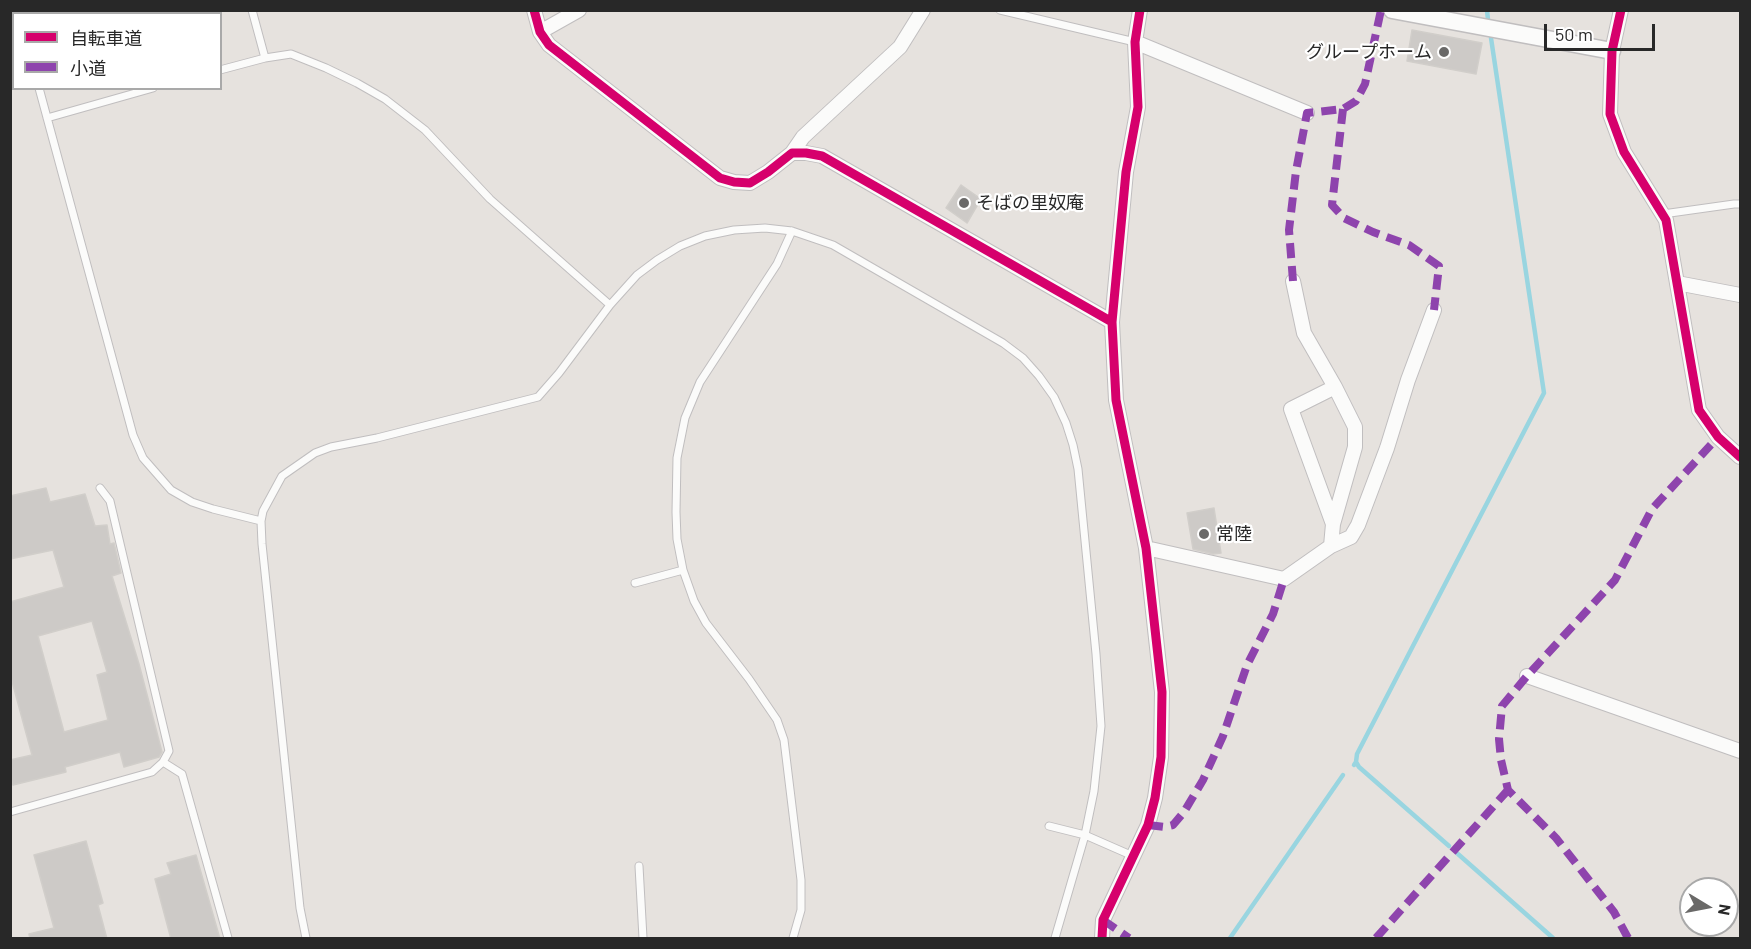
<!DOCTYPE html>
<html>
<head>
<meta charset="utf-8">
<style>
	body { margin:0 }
	#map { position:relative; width:1751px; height:949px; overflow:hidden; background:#e6e2de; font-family:Barlow,"Noto Sans JP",sans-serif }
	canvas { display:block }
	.frame { position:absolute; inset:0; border:12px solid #282828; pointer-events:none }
	.legend { position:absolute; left:12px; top:12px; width:210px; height:78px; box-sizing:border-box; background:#fff; border:2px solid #a9a9a9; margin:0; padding:8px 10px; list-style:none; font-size:18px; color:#282828 }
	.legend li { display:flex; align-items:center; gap:12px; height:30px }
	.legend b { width:30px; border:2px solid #a9a9a9 }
	.north { position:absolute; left:1679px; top:877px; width:60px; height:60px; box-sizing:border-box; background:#fff; border:2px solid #a9a9a9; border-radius:50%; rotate:100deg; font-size:16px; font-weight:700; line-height:24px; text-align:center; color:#282828 }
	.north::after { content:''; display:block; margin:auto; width:21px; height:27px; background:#6a6968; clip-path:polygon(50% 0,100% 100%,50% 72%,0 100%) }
	.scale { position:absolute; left:1544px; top:24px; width:111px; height:27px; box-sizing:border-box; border:3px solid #282828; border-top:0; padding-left:8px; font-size:18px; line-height:21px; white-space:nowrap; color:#282828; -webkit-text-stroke:4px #fff; paint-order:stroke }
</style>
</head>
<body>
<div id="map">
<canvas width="1751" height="949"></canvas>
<div class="frame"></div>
<ul class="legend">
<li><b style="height:8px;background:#d6006c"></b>自転車道</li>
<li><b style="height:8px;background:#8e44ad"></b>小道</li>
</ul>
<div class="north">N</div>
<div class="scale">50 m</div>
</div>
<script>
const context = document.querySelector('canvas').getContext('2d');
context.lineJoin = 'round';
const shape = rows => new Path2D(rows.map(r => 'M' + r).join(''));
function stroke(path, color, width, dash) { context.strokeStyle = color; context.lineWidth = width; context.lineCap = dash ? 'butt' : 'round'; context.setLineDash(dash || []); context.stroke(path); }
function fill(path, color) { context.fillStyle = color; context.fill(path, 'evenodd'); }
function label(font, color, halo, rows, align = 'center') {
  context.font = font + ' Barlow,"Noto Sans JP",sans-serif'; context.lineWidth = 4.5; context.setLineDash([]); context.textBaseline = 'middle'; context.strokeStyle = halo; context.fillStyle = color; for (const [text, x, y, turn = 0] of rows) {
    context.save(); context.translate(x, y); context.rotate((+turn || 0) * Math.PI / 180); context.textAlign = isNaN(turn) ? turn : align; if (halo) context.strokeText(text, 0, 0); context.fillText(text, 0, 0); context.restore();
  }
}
stroke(shape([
	[1487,10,1488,20],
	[1356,762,1359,767,1449,846],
	[1354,765,1356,762,1357,754,1544,393,1491,38],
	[1458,854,1553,938],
	[1230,938,1343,775]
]), '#99d5e0', 4.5);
const building = shape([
	[1412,30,1482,43,1476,74,1407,61,1412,30],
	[961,185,981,199,967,223,946,208,961,185],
	[46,488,50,502,85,494,95,526,107,525,110,544,114,543,121,573,112,576,139,664,162,752,159,757,124,767,120,752,65,767,66,772,13,785,10,775,10,760,32,755,10,674,10,602,64,587,53,550,10,559,10,496,46,488],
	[92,621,107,672,97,675,108,720,64,732,38,636,92,621],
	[1214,508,1221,553,1213,554,1193,549,1187,513,1214,508],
	[86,841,103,903,98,905,107,939,30,939,29,934,54,928,34,855,86,841],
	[196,855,220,939,171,939,155,879,171,874,167,863,196,855]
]);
fill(building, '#cdcac7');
stroke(building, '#d1ceca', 1.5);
const service = shape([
	[17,10,18,14],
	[252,10,265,58],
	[1000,10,1135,42],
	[179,14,191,10],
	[220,70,265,58,291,54,326,68,357,83,385,99,425,130,490,199,610,305],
	[39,88,133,435,143,458,171,490,192,502,213,509,261,521],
	[47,118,153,88],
	[1663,214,1734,204,1740,204],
	[792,231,777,264,700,382,685,418,677,458,676,512,677,539,683,570,694,601,706,623,749,679,777,720,784,740,801,880,801,910,793,938],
	[635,583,683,570],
	[163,762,182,774,228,938],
	[10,812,152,772,163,762,169,751,110,501,100,488],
	[1049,826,1085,835,1133,856],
	[639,866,643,938],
	[306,938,300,908,262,544,261,521,263,511,282,476,315,453,331,447,377,438,538,397,559,373,610,305,637,275,657,260,680,246,705,236,734,230,765,228,792,231,833,245,1003,343,1023,358,1039,376,1054,397,1066,423,1073,445,1078,469,1096,654,1101,726,1094,791,1085,835,1055,938]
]);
const minor = shape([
	[534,10,540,32,549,45,720,178,734,182,750,183,768,172,792,153,806,153,822,156,1112,322],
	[1621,10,1612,51,1610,114,1624,152,1666,220,1699,410,1718,437,1740,457],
	[540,32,579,10],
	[1135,42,1307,113],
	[792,153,803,137,900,47,923,10],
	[1293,281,1304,333,1335,387,1355,427,1355,447,1333,524,1331,546],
	[1677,283,1740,295],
	[1333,524,1291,409,1335,387],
	[1146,548,1284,579,1331,546,1351,537,1358,525,1387,448,1408,380,1434,310],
	[1527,676,1740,751],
	[1102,938,1103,920,1148,825,1155,798,1161,757,1162,692,1146,548,1116,400,1112,322,1126,172,1138,107,1135,42,1140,10]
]);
const tertiary = shape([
	[1392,10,1612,51]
]);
stroke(service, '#c0bebf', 9);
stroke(minor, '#c0bebf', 16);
stroke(tertiary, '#c0bebf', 19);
stroke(service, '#fbfbfa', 7);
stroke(minor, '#fbfbfa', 14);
stroke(tertiary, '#fbfbfa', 16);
stroke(shape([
	[1343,109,1332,205,1344,218,1373,232,1409,245,1439,266,1434,310],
	[1293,281,1289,230,1296,171,1307,113,1343,109,1356,101,1365,84,1381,10],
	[1148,825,1165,827,1173,825,1184,812,1203,780,1223,736,1247,665,1273,614,1284,579],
	[1103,920,1129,938],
	[1376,938,1508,790],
	[1628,938,1614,912,1556,838,1508,790,1501,760,1499,739,1502,706,1527,676,1615,580,1652,509,1718,437]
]), '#8e44ad', 8, [15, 8]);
stroke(shape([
	[534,10,540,32,549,45,720,178,734,182,750,183,768,172,792,153,806,153,822,156,1112,322],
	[1621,10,1612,51,1610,114,1624,152,1666,220,1699,410,1718,437,1740,457],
	[1102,938,1103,920,1148,825,1155,798,1161,757,1162,692,1146,548,1116,400,1112,322,1126,172,1138,107,1135,42,1140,10]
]), '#d6006c', 9);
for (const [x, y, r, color] of [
	[1444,52,6,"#6a6968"],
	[964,203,6,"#6a6968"],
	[1204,534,6,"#6a6968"]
]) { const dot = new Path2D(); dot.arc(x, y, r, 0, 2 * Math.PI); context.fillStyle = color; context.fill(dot); stroke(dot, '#fff', 2); }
label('18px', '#282828', '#fff', [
	["グループホーム",1432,52,"right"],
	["そばの里奴庵",976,203],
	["常陸",1216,534]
], 'left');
</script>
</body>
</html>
